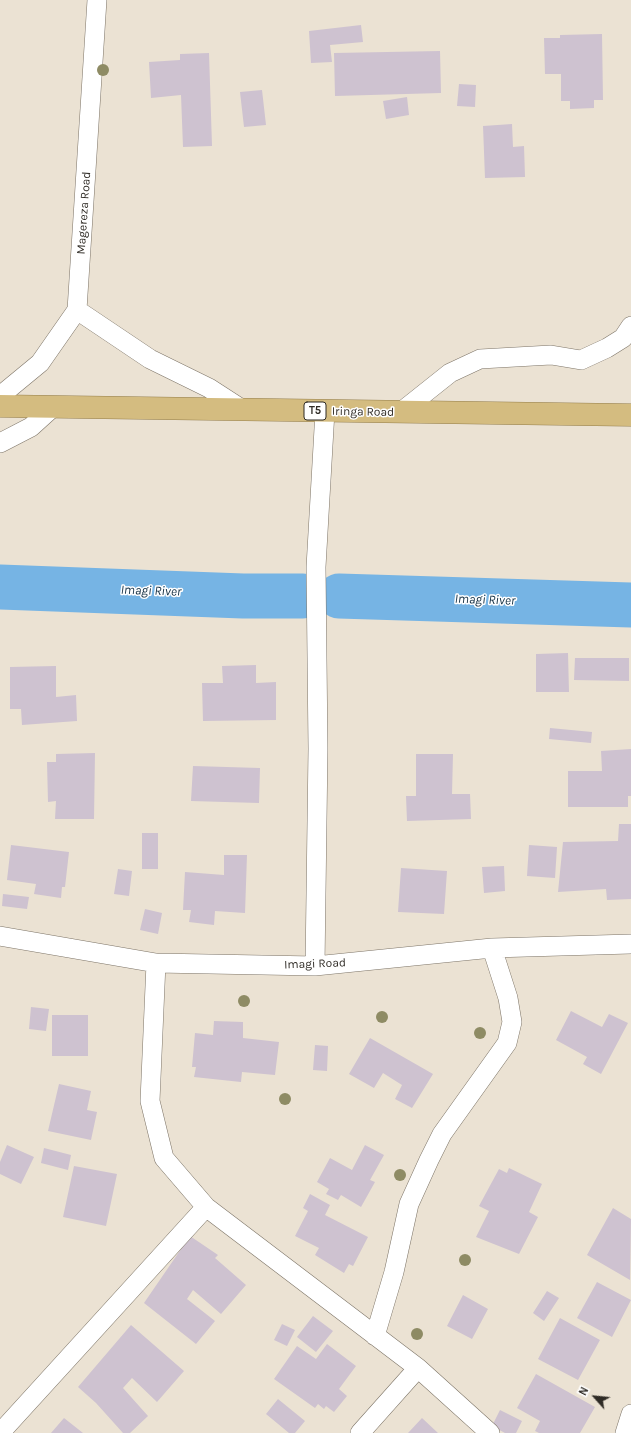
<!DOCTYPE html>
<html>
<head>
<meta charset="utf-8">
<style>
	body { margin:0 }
	#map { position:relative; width:631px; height:1433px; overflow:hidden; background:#ebe2d3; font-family:Karla,sans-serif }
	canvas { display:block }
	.north { position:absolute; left:575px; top:1377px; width:40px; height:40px; -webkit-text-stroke:3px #fff; paint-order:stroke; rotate:297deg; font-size:11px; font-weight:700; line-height:16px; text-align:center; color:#2f2b25 }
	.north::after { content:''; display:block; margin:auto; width:14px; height:18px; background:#2f2b25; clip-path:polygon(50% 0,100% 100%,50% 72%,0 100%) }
</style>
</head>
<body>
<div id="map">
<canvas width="631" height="1433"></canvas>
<div class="north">N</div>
</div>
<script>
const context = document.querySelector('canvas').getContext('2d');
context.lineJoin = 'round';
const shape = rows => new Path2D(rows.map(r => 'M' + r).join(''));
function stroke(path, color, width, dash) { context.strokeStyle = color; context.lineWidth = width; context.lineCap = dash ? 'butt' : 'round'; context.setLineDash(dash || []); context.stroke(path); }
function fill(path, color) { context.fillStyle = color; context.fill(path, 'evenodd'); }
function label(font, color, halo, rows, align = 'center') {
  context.font = font + ' Karla,sans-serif'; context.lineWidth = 3; context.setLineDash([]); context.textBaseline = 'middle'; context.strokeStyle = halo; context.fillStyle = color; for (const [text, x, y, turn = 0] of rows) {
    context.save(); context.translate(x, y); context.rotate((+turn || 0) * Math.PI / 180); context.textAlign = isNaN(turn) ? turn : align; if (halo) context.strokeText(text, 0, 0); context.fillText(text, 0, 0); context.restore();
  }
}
stroke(shape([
	[0,587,243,596,303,596],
	[339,596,631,605]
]), '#76b4e4', 45);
fill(shape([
	[361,25,363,42,330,45,332,62,311,63,309,31],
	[602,34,603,100,594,100,594,108,570,109,570,101,561,101,561,74,545,74,544,38,560,38,560,35],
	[440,51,441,93,335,96,334,53],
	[209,53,212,146,183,147,181,95,151,98,149,62,180,60,180,54],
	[459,84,476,85,475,107,457,106],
	[262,90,266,125,244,127,240,92],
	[407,97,409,115,386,119,383,101],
	[512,124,513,147,524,146,525,177,485,178,483,126],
	[568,653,569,692,536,692,536,654],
	[575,658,629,658,629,681,574,680],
	[256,665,256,683,276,682,276,720,203,721,202,683,223,683,222,666],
	[56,666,56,697,76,695,77,721,22,725,21,709,10,709,10,667],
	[550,728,592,732,591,743,549,739],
	[631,749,631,796,628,796,628,807,568,807,568,771,602,771,601,751],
	[95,753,94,819,55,819,56,801,48,802,47,762,56,762,56,754],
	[416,754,453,754,452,794,470,794,471,819,407,821,406,796,416,796],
	[193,766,260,768,259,803,191,801],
	[619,824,631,824,631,899,607,900,606,889,558,892,563,842,618,841],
	[142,833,158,833,158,869,142,869],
	[11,845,69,852,65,887,62,887,61,898,34,894,36,884,7,880],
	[529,845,557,847,555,878,527,876],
	[224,855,247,855,245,913,215,911,214,925,189,922,191,910,183,910,185,872,224,875],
	[504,866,505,891,484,893,482,867],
	[401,868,447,871,444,914,398,912],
	[118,869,132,871,129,896,114,894],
	[3,894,29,897,27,909,2,906],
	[145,909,162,913,158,934,140,930],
	[31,1007,49,1009,46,1031,29,1029],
	[571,1011,602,1027,609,1014,628,1023,601,1074,583,1064,587,1057,556,1040],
	[52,1015,88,1015,88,1056,52,1056],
	[214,1021,243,1022,243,1038,279,1042,275,1075,242,1072,241,1082,194,1077,196,1067,192,1067,195,1033,213,1035],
	[370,1038,433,1074,412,1108,395,1099,402,1085,383,1073,374,1088,349,1074],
	[315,1045,328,1046,327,1071,313,1070],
	[59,1084,91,1091,87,1110,97,1112,91,1140,48,1131],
	[7,1145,34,1157,21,1184,0,1174,0,1162],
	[365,1145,384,1155,370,1180,375,1182,361,1207,341,1195,338,1200,326,1194,329,1189,317,1182,330,1158,352,1170],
	[44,1148,71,1155,68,1170,41,1163],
	[74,1166,117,1174,106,1226,63,1217],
	[509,1168,542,1184,529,1212,538,1217,519,1254,476,1237,489,1211,479,1206,499,1169,507,1173],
	[310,1194,330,1205,325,1215,368,1237,353,1266,349,1264,344,1273,315,1255,319,1248,295,1236,308,1211,303,1208],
	[613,1208,631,1219,630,1280,587,1255],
	[190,1236,218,1255,215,1258,246,1285,221,1314,193,1290,187,1299,215,1321,196,1344,144,1303],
	[597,1282,631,1300,612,1337,577,1318],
	[547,1291,559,1298,544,1321,533,1313],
	[463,1295,488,1309,472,1339,447,1326],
	[313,1316,333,1331,316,1352,297,1337],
	[560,1318,600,1340,578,1380,538,1359],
	[282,1324,295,1330,287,1346,274,1340],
	[131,1325,184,1371,157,1402,132,1378,123,1388,148,1416,130,1433,123,1433,96,1403,78,1387],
	[327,1344,356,1366,339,1389,347,1396,334,1412,326,1406,324,1409,318,1404,315,1408,274,1379,297,1346,316,1359],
	[536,1374,595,1407,580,1433,539,1433,535,1431,540,1421,517,1408],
	[278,1399,305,1421,295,1433,289,1433,266,1414],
	[500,1410,522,1421,516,1433,505,1433,492,1426],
	[64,1418,83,1433,51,1433],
	[422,1418,438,1433,408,1433]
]), '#cec2d0');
const minor = shape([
	[77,310,150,359,209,388,243,410],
	[0,396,40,363,77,310,97,0],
	[401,412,450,373,480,359,551,355,581,360,607,348,623,338,631,326],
	[0,443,31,427,53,407],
	[0,936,156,963,315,966,492,948,631,944],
	[156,963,150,1101,164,1158,206,1207,418,1368,490,1433],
	[315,966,318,749,316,567,325,411],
	[375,1336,394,1272,409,1204,429,1160,442,1134,507,1043,512,1022,508,998,492,948],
	[0,1433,206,1207],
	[360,1433,418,1368],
	[625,1433,631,1414]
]);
const trunk = shape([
	[0,406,631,415]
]);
stroke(minor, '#7d7467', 20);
stroke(trunk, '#947e4b', 23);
stroke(minor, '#fff', 19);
stroke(trunk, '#d4bc80', 22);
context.fillStyle = '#8e8b64';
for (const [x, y] of [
	[103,70],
	[244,1001],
	[382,1017],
	[480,1033],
	[285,1099],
	[400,1175],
	[465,1260],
	[417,1334]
]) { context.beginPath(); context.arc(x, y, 6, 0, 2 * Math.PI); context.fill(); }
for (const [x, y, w] of [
	[315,411,22]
]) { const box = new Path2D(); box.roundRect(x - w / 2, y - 9, w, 18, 3); context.fillStyle = '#fff'; context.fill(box); stroke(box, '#2f2b25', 1); }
label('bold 11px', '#2f2b25', null, [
	["T5",315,411]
]);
label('12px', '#2f2b25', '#fff', [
	["Magereza Road",84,213,-86],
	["Iringa Road",363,412,1],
	["Imagi Road",315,964,-2]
]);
label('italic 13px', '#122e42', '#fff', [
	["Imagi River",151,591,2],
	["Imagi River",485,600,2]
]);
</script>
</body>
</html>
